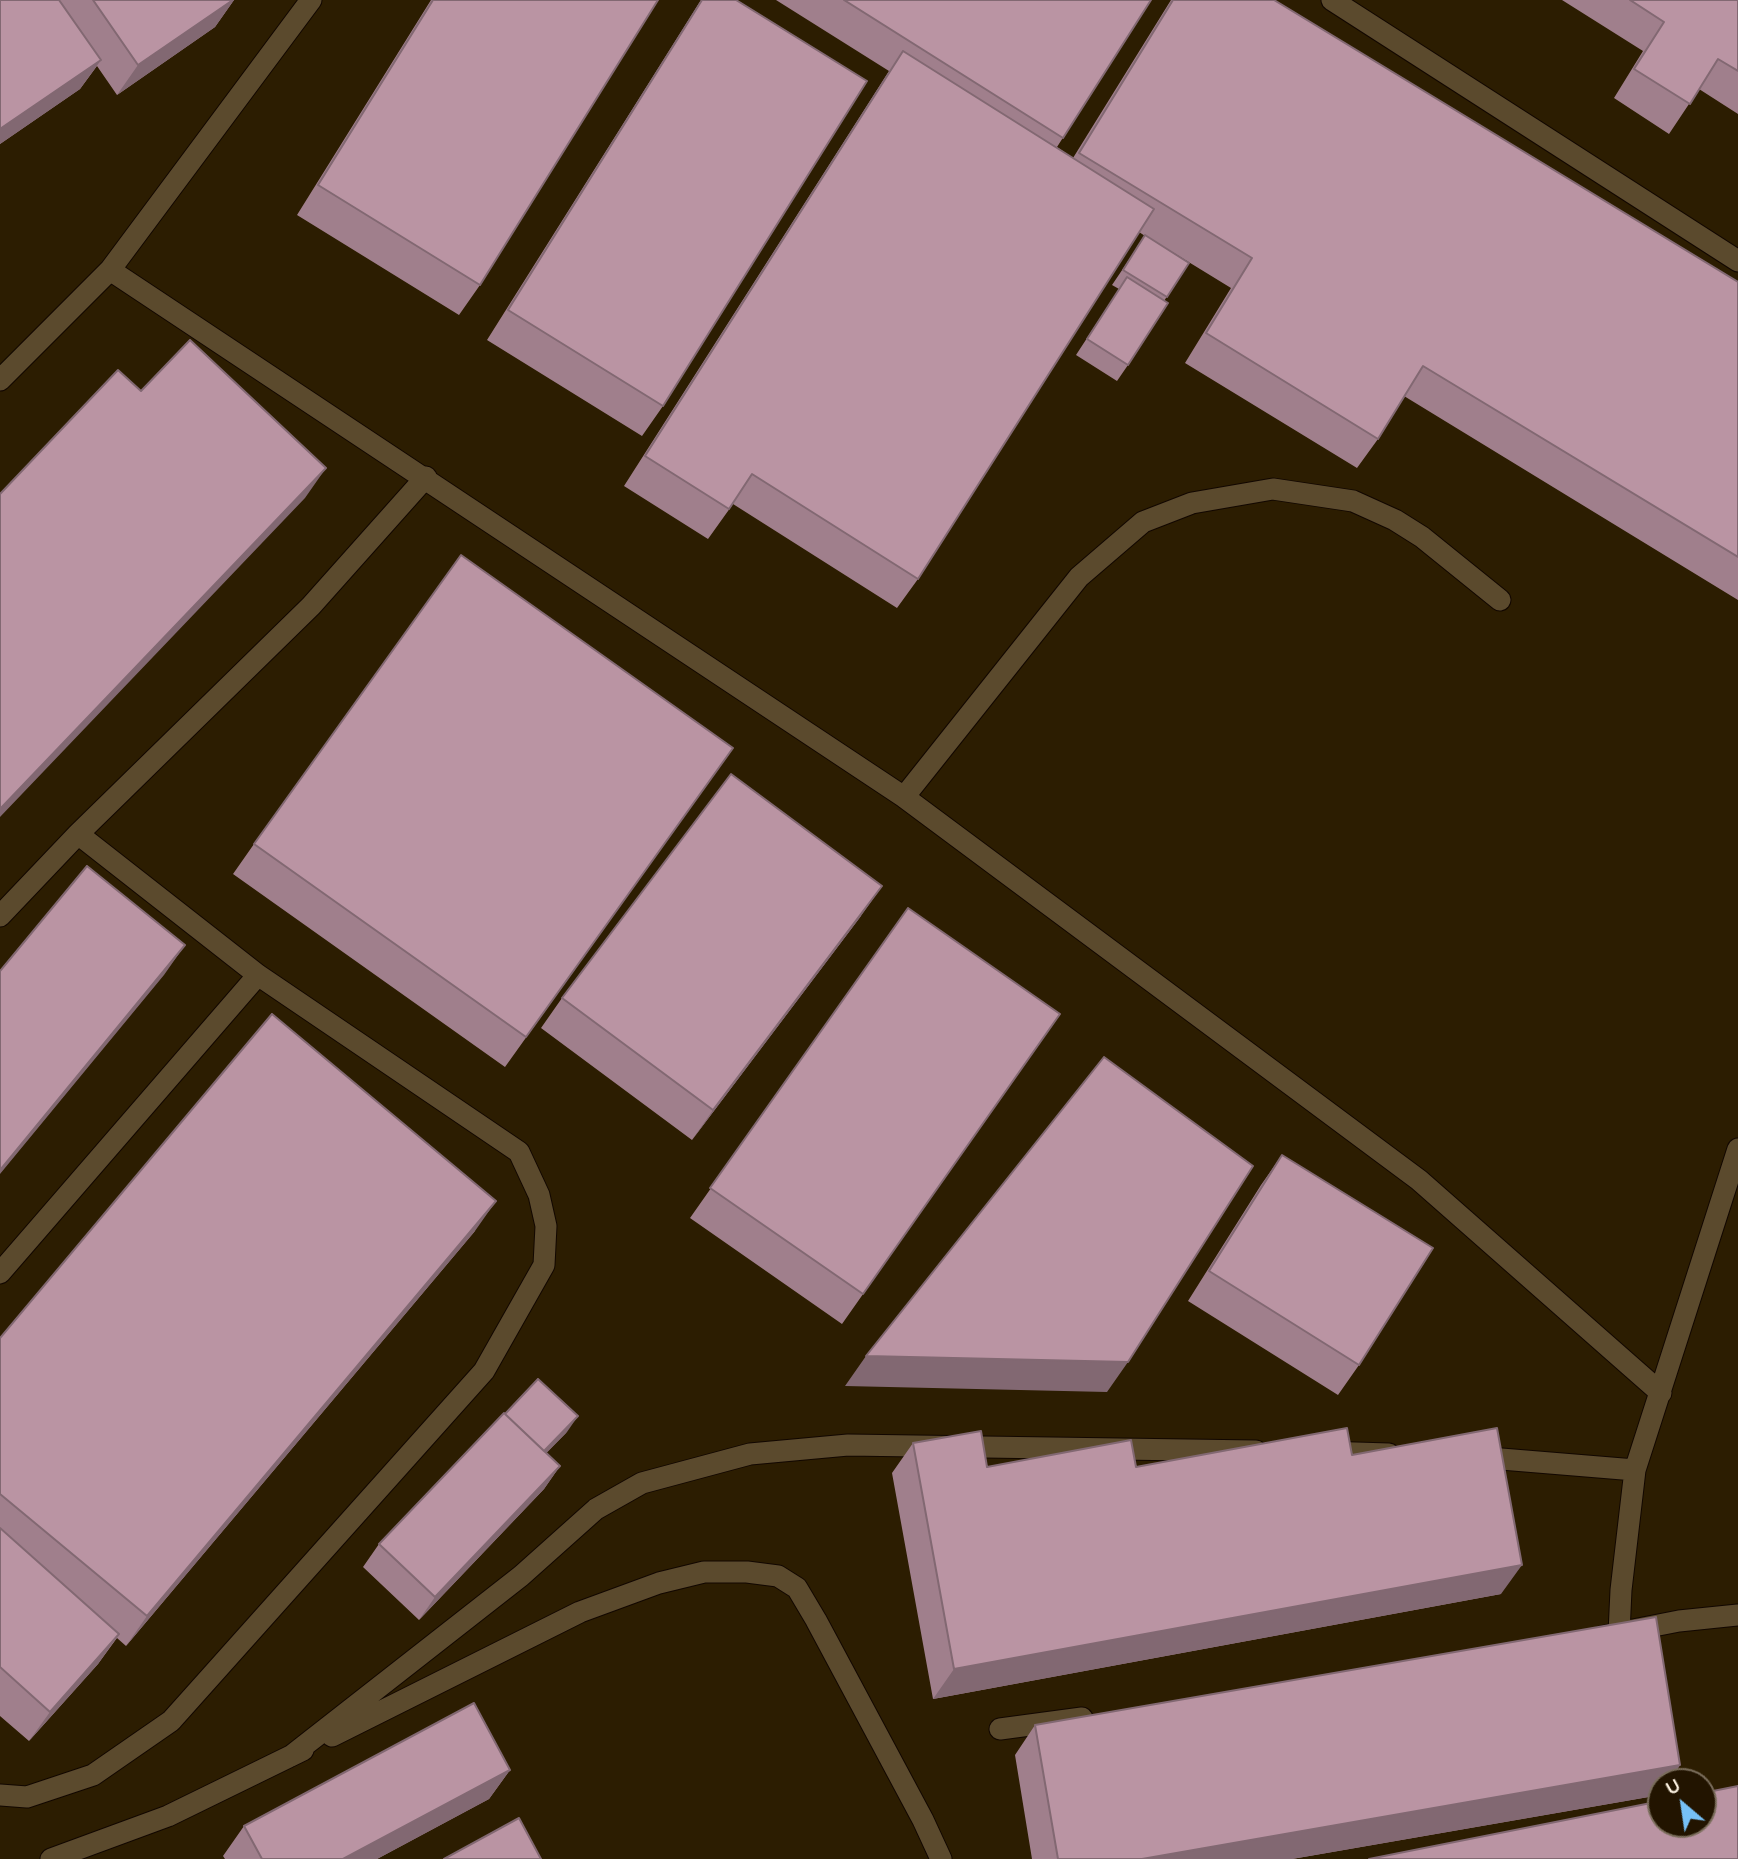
<!DOCTYPE html>
<html>
<head>
<meta charset="utf-8">
<style>
	body { margin:0 }
	#map { position:relative; width:1738px; height:1859px; overflow:hidden; background:#2c1d01; font-family:Quicksand,sans-serif }
	canvas { display:block }
	.north { position:absolute; left:1647px; top:1768px; width:70px; height:70px; box-sizing:border-box; background:#221400; border:2px solid #796c5a; border-radius:50%; rotate:331deg; font-size:19px; font-weight:700; line-height:28px; text-align:center; color:#fbf1e0 }
	.north::after { content:''; display:block; margin:auto; width:24px; height:32px; background:#76c0f6; clip-path:polygon(50% 0,100% 100%,50% 72%,0 100%) }
</style>
</head>
<body>
<div id="map">
<canvas width="1738" height="1859"></canvas>
<div class="north">U</div>
</div>
<script>
const context = document.querySelector('canvas').getContext('2d');
context.lineJoin = 'round';
const shape = rows => new Path2D(rows.map(r => 'M' + r).join(''));
function stroke(path, color, width, dash) { context.strokeStyle = color; context.lineWidth = width; context.lineCap = dash ? 'butt' : 'round'; context.setLineDash(dash || []); context.stroke(path); }
function fill(path, color) { context.fillStyle = color; context.fill(path, 'evenodd'); }
const minor = shape([
	[1332,0,1738,261],
	[110,270,904,797],
	[0,380,110,270,311,0],
	[1500,600,1422,537,1395,520,1353,501,1273,489,1192,503,1143,522,1079,577,904,797,1419,1180,1661,1393],
	[0,916,78,834,311,606,426,477],
	[0,1273,258,975],
	[1323,1452,1389,1454],
	[1477,1457,1635,1470],
	[1628,1631,1679,1621,1738,1615],
	[1601,1637,1619,1633,1621,1590,1635,1470,1738,1149],
	[1000,1729,1082,1718],
	[332,1736,580,1612,659,1583,704,1572,747,1572,778,1576,797,1588,816,1620,923,1820,941,1859],
	[291,1756,521,1576,596,1509,642,1483,750,1454,848,1445,1256,1451],
	[0,1795,27,1797,93,1775,171,1721,484,1371,544,1265,546,1226,539,1195,519,1152,258,975,78,834],
	[51,1859,168,1816,303,1750]
]);
stroke(minor, '#120700', 23);
stroke(minor, '#5b4a2d', 21);
fill(shape([
	[0,0,234,0,215,27,117,95,97,66,80,89,0,144],
	[431,0,658,0,480,285,459,315,297,215],
	[701,0,736,0,663,406,642,436,487,340],
	[776,0,1151,0,1057,147,1073,158,1171,0,1274,0,1738,282,1738,600,1404,396,1378,439,1357,468,1185,363,1231,288,1169,250,1189,263,1164,301,1128,365,1117,381,1076,355,1119,289,1112,285,1145,236,1139,232,918,579,897,608,733,504,708,539,624,486,889,71],
	[1562,0,1738,0,1738,114,1699,89,1669,134,1614,98,1643,51],
	[733,748,505,1067,233,874,254,844],
	[908,908,1060,1014,842,1324,690,1218],
	[861,916,692,1140,541,1028,562,998],
	[1282,1155,1359,1365,1338,1395,1188,1301,1261,1185],
	[475,1231,126,1646,117,1638,98,1664,29,1741,0,1716,0,1338],
	[567,1432,546,1453,560,1466,544,1489,419,1620,363,1567,379,1544],
	[913,1443,987,1467,1136,1467,1352,1455,1501,1594,933,1699,892,1473],
	[1035,1725,1680,1765,1669,1782,1661,1782,1660,1795,1292,1859,1032,1859,1015,1755],
	[510,1770,489,1799,377,1859,225,1859,223,1856,244,1826]
]), '#a07f8c');
fill(shape([
	[233,0,234,0,215,27,117,95,138,65],
	[101,60,80,89,0,144,0,129],
	[326,468,305,498,0,817,0,809],
	[882,886,861,916,692,1140,713,1110],
	[185,945,164,975,0,1174,0,1170],
	[496,1201,475,1231,126,1646,147,1616],
	[866,1356,1128,1362,1107,1392,845,1386],
	[578,1416,567,1432,527,1473,538,1457],
	[560,1466,544,1489,419,1620,435,1597],
	[1522,1565,1501,1594,933,1699,954,1669],
	[119,1634,98,1664,29,1741,50,1712],
	[1680,1765,1669,1782,1661,1782,1661,1793,1660,1795,1292,1859,1142,1859],
	[510,1770,489,1799,377,1859,343,1859]
]), '#826872');
const building = shape([
	[0,0,59,0,101,60,0,129,0,0],
	[93,0,233,0,138,65,93,0],
	[433,0,658,0,480,285,318,185,433,0],
	[702,0,736,0,867,81,663,406,508,310,702,0],
	[844,0,1151,0,1063,138,844,0],
	[1173,0,1274,0,1738,282,1738,557,1423,366,1378,439,1206,333,1252,258,1079,153,1173,0],
	[1630,0,1738,0,1738,71,1718,59,1690,104,1634,69,1664,22,1630,0],
	[903,51,1154,209,918,579,752,474,729,509,645,456,903,51],
	[1145,235,1189,263,1167,297,1123,270,1145,235],
	[1127,277,1168,303,1128,365,1087,339,1127,277],
	[190,340,326,468,0,809,0,494,118,370,141,391,190,340],
	[461,555,733,748,526,1037,254,844,461,555],
	[731,774,882,886,713,1110,562,998,731,774],
	[87,866,185,945,0,1170,0,971,87,866],
	[908,908,1060,1014,863,1294,710,1188,908,908],
	[272,1014,496,1201,147,1616,0,1494,0,1338,272,1014],
	[1104,1057,1253,1166,1128,1362,866,1356,1104,1057],
	[1282,1155,1433,1248,1359,1365,1209,1271,1282,1155],
	[538,1379,578,1416,544,1451,505,1414,538,1379],
	[504,1413,560,1466,435,1597,379,1544,504,1413],
	[1347,1428,1352,1455,1497,1428,1522,1565,954,1669,913,1443,981,1431,987,1467,1131,1440,1136,1467,1347,1428],
	[0,1528,119,1634,50,1712,0,1667,0,1528],
	[1656,1617,1680,1765,1142,1859,1058,1859,1035,1725,1656,1617],
	[474,1703,510,1770,343,1859,262,1859,244,1826,474,1703],
	[1738,1786,1738,1859,1369,1859,1661,1801,1661,1824,1703,1824,1703,1793,1738,1786],
	[519,1818,541,1859,444,1859,519,1818]
]);
fill(building, '#ba94a3');
stroke(building, '#826872', 2);
</script>
</body>
</html>
